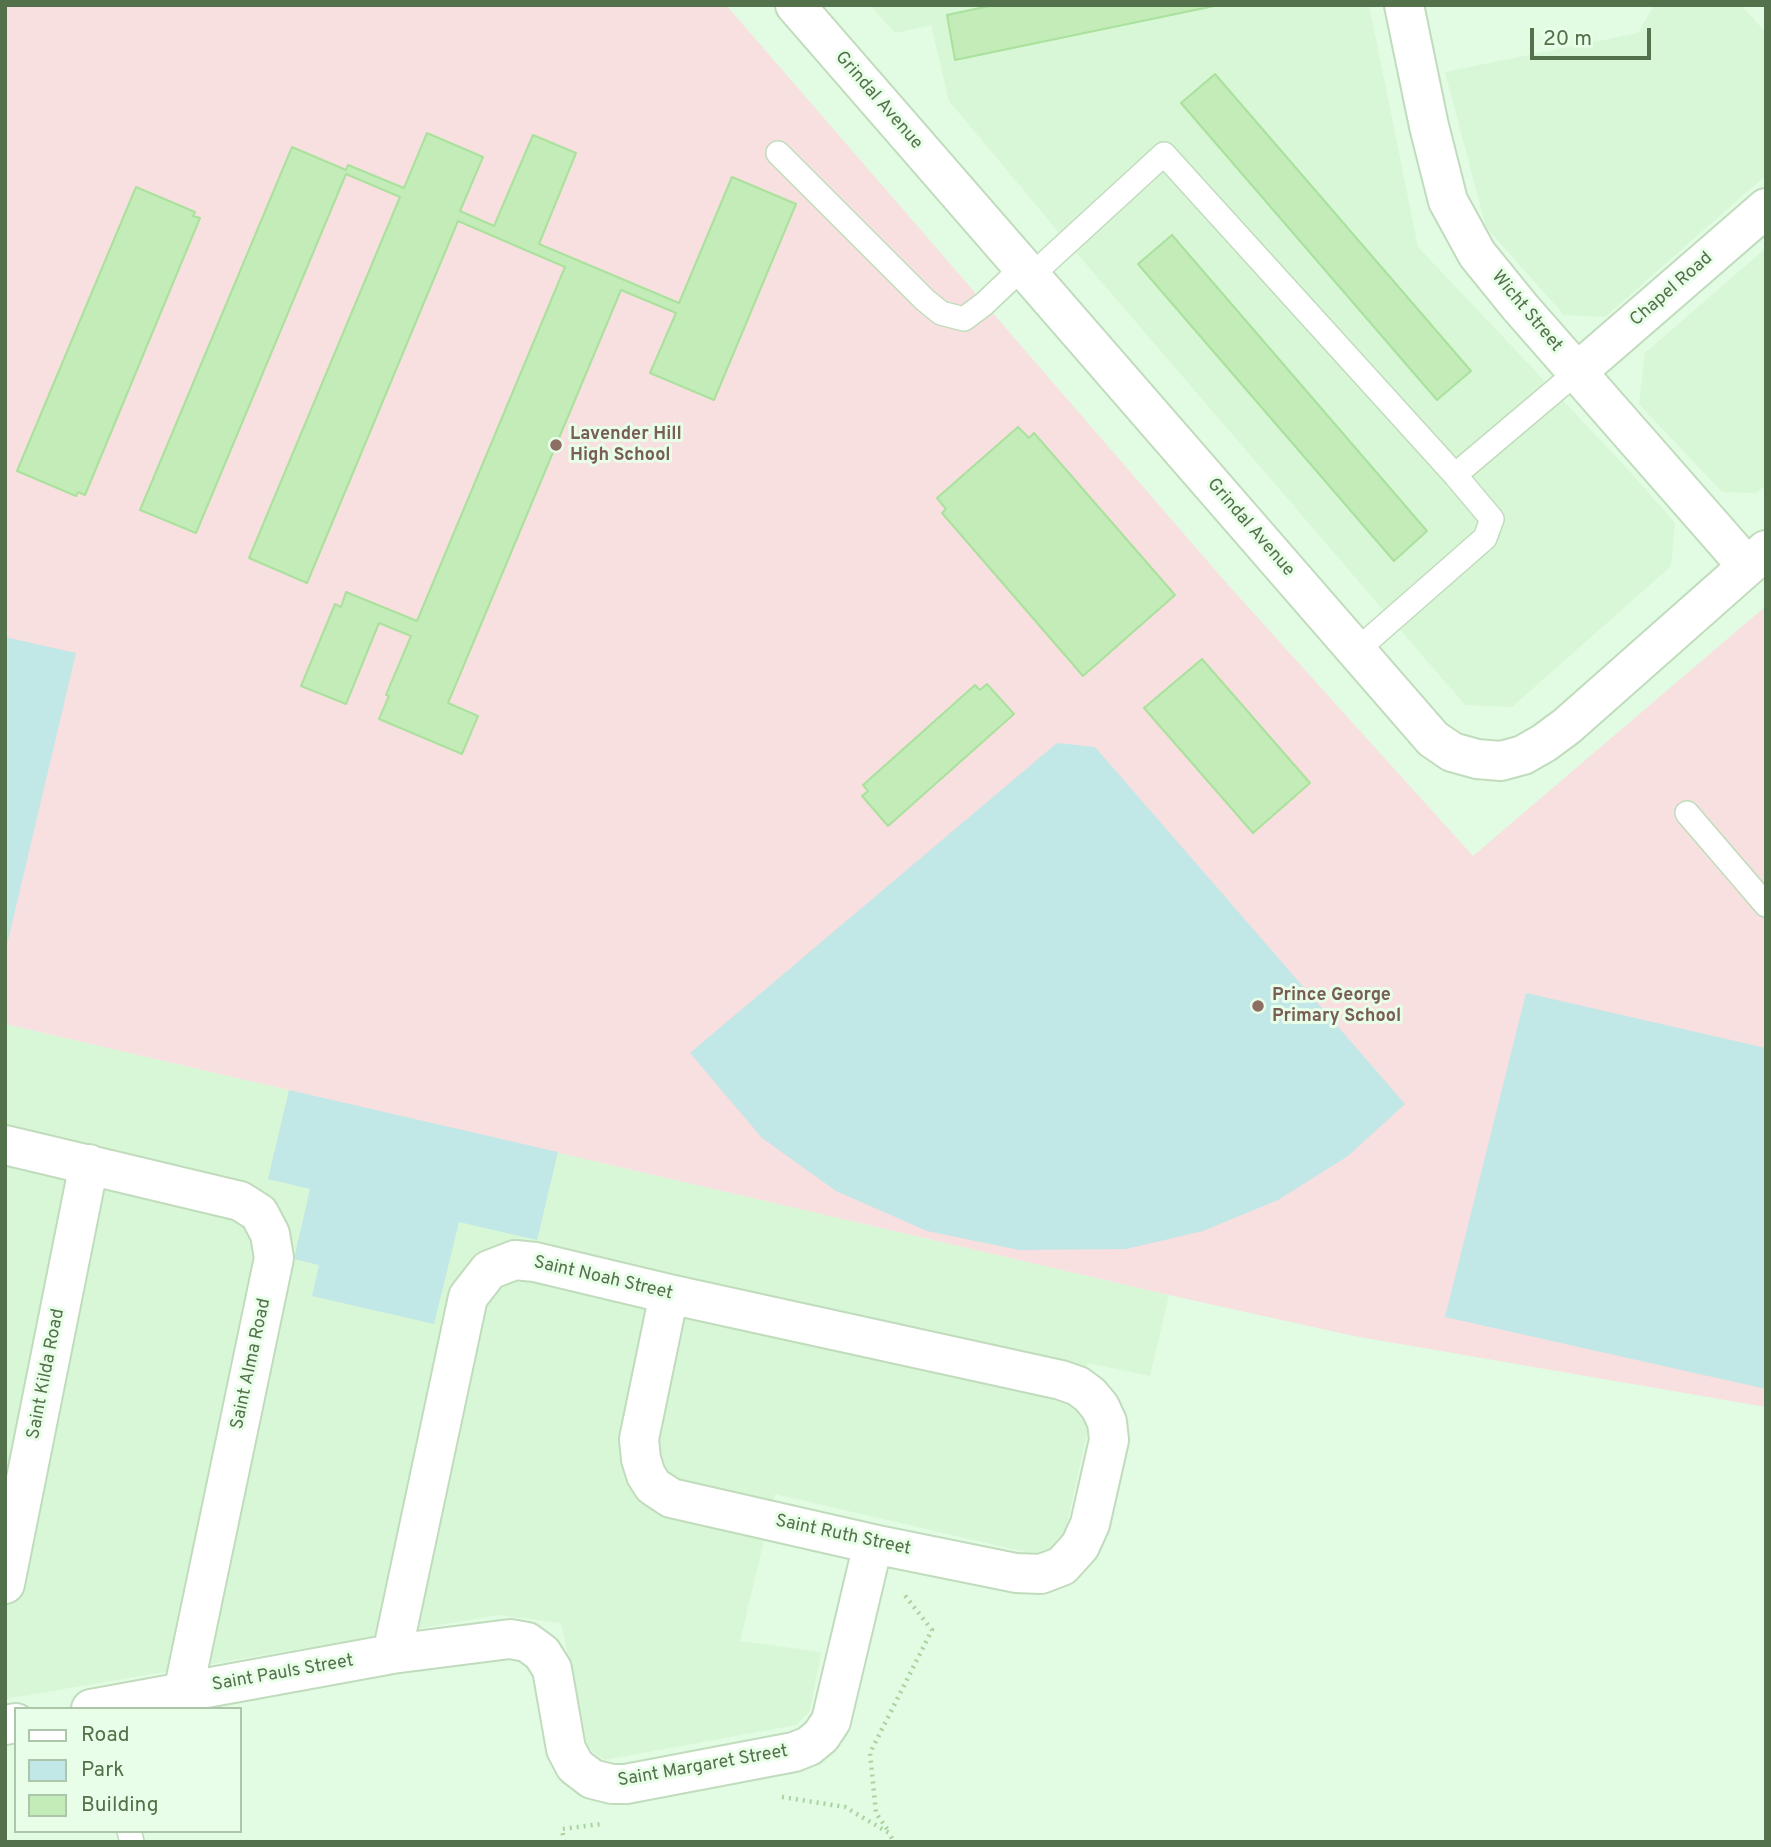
<!DOCTYPE html>
<html>
<head>
<meta charset="utf-8">
<style>
	body { margin:0 }
	#map { position:relative; width:1771px; height:1847px; overflow:hidden; background:#e2fbe3; font-family:Overpass,sans-serif }
	canvas { display:block }
	.frame { position:absolute; inset:0; border:7px solid #53714a; pointer-events:none }
	.legend { position:absolute; left:14px; top:1707px; width:228px; height:126px; box-sizing:border-box; background:#e8fee8; border:2px solid #acc6a9; margin:0; padding:9px 12px; list-style:none; font-size:21px; color:#53714a }
	.legend li { display:flex; align-items:center; gap:14px; height:35px }
	.legend b { width:35px; border:2px solid #acc6a9 }
	.scale { position:absolute; left:1530px; top:28px; width:121px; height:32px; box-sizing:border-box; border:4px solid #53714a; border-top:0; padding-left:9px; font-size:21px; line-height:24px; white-space:nowrap; color:#53714a; -webkit-text-stroke:5px #e8fee8; paint-order:stroke }
</style>
</head>
<body>
<div id="map">
<canvas width="1771" height="1847"></canvas>
<div class="frame"></div>
<ul class="legend">
<li><b style="height:9px;background:#fff"></b>Road</li>
<li><b style="height:19px;background:#c2e7e7"></b>Park</li>
<li><b style="height:19px;background:#c3ecb9"></b>Building</li>
</ul>
<div class="scale">20 m</div>
</div>
<script>
const context = document.querySelector('canvas').getContext('2d');
context.lineJoin = 'round';
function fill(path, color) { context.fillStyle = color; context.fill(path, 'evenodd'); }
const shape = rows => new Path2D(rows.map(r => 'M' + r).join(''));
function stroke(path, color, width, dash) { context.strokeStyle = color; context.lineWidth = width; context.lineCap = dash ? 'butt' : 'round'; context.setLineDash(dash || []); context.stroke(path); }
function label(font, color, halo, rows, align = 'center') {
  context.font = font + ' Overpass,sans-serif'; context.lineWidth = 6; context.setLineDash([]); context.textBaseline = 'middle'; context.strokeStyle = halo; context.fillStyle = color; for (const [text, x, y, turn = 0] of rows) {
    context.save(); context.translate(x, y); context.rotate((+turn || 0) * Math.PI / 180); context.textAlign = isNaN(turn) ? turn : align; if (halo) context.strokeText(text, 0, 0); context.fillText(text, 0, 0); context.restore();
  }
}
fill(shape([
	[870,5,1369,5,1418,247,1623,464,1675,523,1671,566,1512,707,1465,705,1067,242,949,101,931,25,895,33],
	[1654,5,1741,5,1766,33,1766,175,1605,317,1564,315,1486,227,1445,72,1638,33],
	[1766,248,1766,485,1756,493,1722,492,1639,404,1645,353],
	[5,1024,1169,1295,1150,1376,1088,1363,1078,1408,1089,1425,1062,1545,1043,1556,775,1494,740,1641,821,1652,810,1711,796,1725,604,1760,588,1748,561,1623,498,1615,5,1699]
]), '#d8f7d7');
fill(shape([
	[5,5,726,5,1229,586,1473,856,1766,606,1766,1407,1354,1336,1169,1295,5,1024]
]), '#f7e0df');
fill(shape([
	[5,637,76,653,5,953],
	[1057,743,1095,747,1405,1104,1348,1156,1278,1200,1203,1231,1126,1249,1019,1250,927,1231,836,1191,762,1138,690,1053],
	[1526,993,1766,1048,1766,1389,1445,1317],
	[289,1090,558,1152,537,1240,459,1222,434,1324,312,1296,319,1265,294,1259,310,1189,268,1179]
]), '#c2e7e7');
const building = shape([
	[994,5,1219,5,955,60,947,15,994,5],
	[1215,74,1471,371,1437,400,1181,103,1215,74],
	[427,133,483,157,460,211,494,226,533,135,576,153,539,244,679,303,732,177,796,204,714,400,650,373,676,313,621,290,448,703,478,716,462,754,379,719,389,696,386,695,411,636,379,623,346,704,301,686,335,604,341,607,346,592,417,621,565,267,458,221,307,583,249,558,400,197,346,174,196,533,140,510,292,147,346,170,348,165,404,188,427,133],
	[136,187,195,212,193,216,200,218,85,495,78,492,76,496,17,471,136,187],
	[1172,235,1427,531,1394,561,1138,264,1172,235],
	[1018,427,1029,438,1034,433,1175,595,1083,676,942,513,946,509,937,498,1018,427],
	[1202,659,1310,783,1253,833,1144,708,1202,659],
	[987,684,1014,714,888,826,862,796,868,791,863,785,975,685,980,690,987,684]
]);
fill(building, '#c3ecb9');
stroke(building, '#aae19c', 2);
const service = shape([
	[778,153,925,300,941,313,964,319,984,304,1023,267],
	[1031,276,1164,154,1455,475],
	[1356,651,1485,538,1492,519,1455,475,1577,372],
	[1687,813,1766,905],
	[129,1831,132,1842]
]);
const minor = shape([
	[795,5,1433,739,1452,752,1477,759,1501,761,1523,755,1544,743,1567,726,1766,550],
	[1404,5,1429,126,1448,201,1477,254,1520,307,1747,566],
	[1577,372,1766,208],
	[5,1145,240,1201,259,1213,270,1234,274,1258,183,1693],
	[5,1584,89,1164],
	[392,1654,468,1297,489,1270,515,1260,535,1262,669,1294,1061,1380,1078,1386,1090,1395,1100,1407,1107,1422,1109,1440,1090,1524,1080,1546,1062,1566,1041,1574,1016,1573,873,1544,671,1498,653,1486,646,1475,641,1459,639,1439,669,1294],
	[91,1709,392,1654,510,1639,527,1642,542,1653,552,1669,566,1749,575,1766,592,1779,612,1784,626,1784,794,1752,809,1746,821,1736,831,1721,873,1544],
	[5,1725,16,1723]
]);
stroke(service, '#c0dcbc', 26);
stroke(minor, '#c0dcbc', 42);
stroke(shape([
	[782,1797,845,1807,889,1833,894,1842],
	[887,1829,876,1813,870,1753,932,1630,903,1593],
	[564,1842,562,1829,601,1824]
]), '#a9d39f', 4.5, [2, 5]);
stroke(service, '#fff', 23);
stroke(minor, '#fff', 38);
for (const [x, y, r, color] of [
	[556,445,7,"#8d6e63"],
	[1258,1006,7,"#8d6e63"]
]) { const dot = new Path2D(); dot.arc(x, y, r, 0, 2 * Math.PI); context.fillStyle = color; context.fill(dot); stroke(dot, '#e8fee8', 2.5); }
label('18px', '#53714a', '#e8fee8', [
	["Grindal Avenue",878,101,49],
	["Chapel Road",1672,290,-41],
	["Wicht Street",1526,312,50],
	["Grindal Avenue",1250,528,49],
	["Saint Noah Street",603,1279,13],
	["Saint Alma Road",252,1364,-78],
	["Saint Kilda Road",47,1374,-79],
	["Saint Ruth Street",843,1536,12],
	["Saint Pauls Street",283,1674,-10],
	["Saint Margaret Street",703,1767,-10]
]);
label('bold 18px', '#785e54', '#e8fee8', [
	["Lavender Hill",570,435],
	["High School",570,456],
	["Prince George",1272,996],
	["Primary School",1272,1017]
], 'left');
</script>
</body>
</html>
